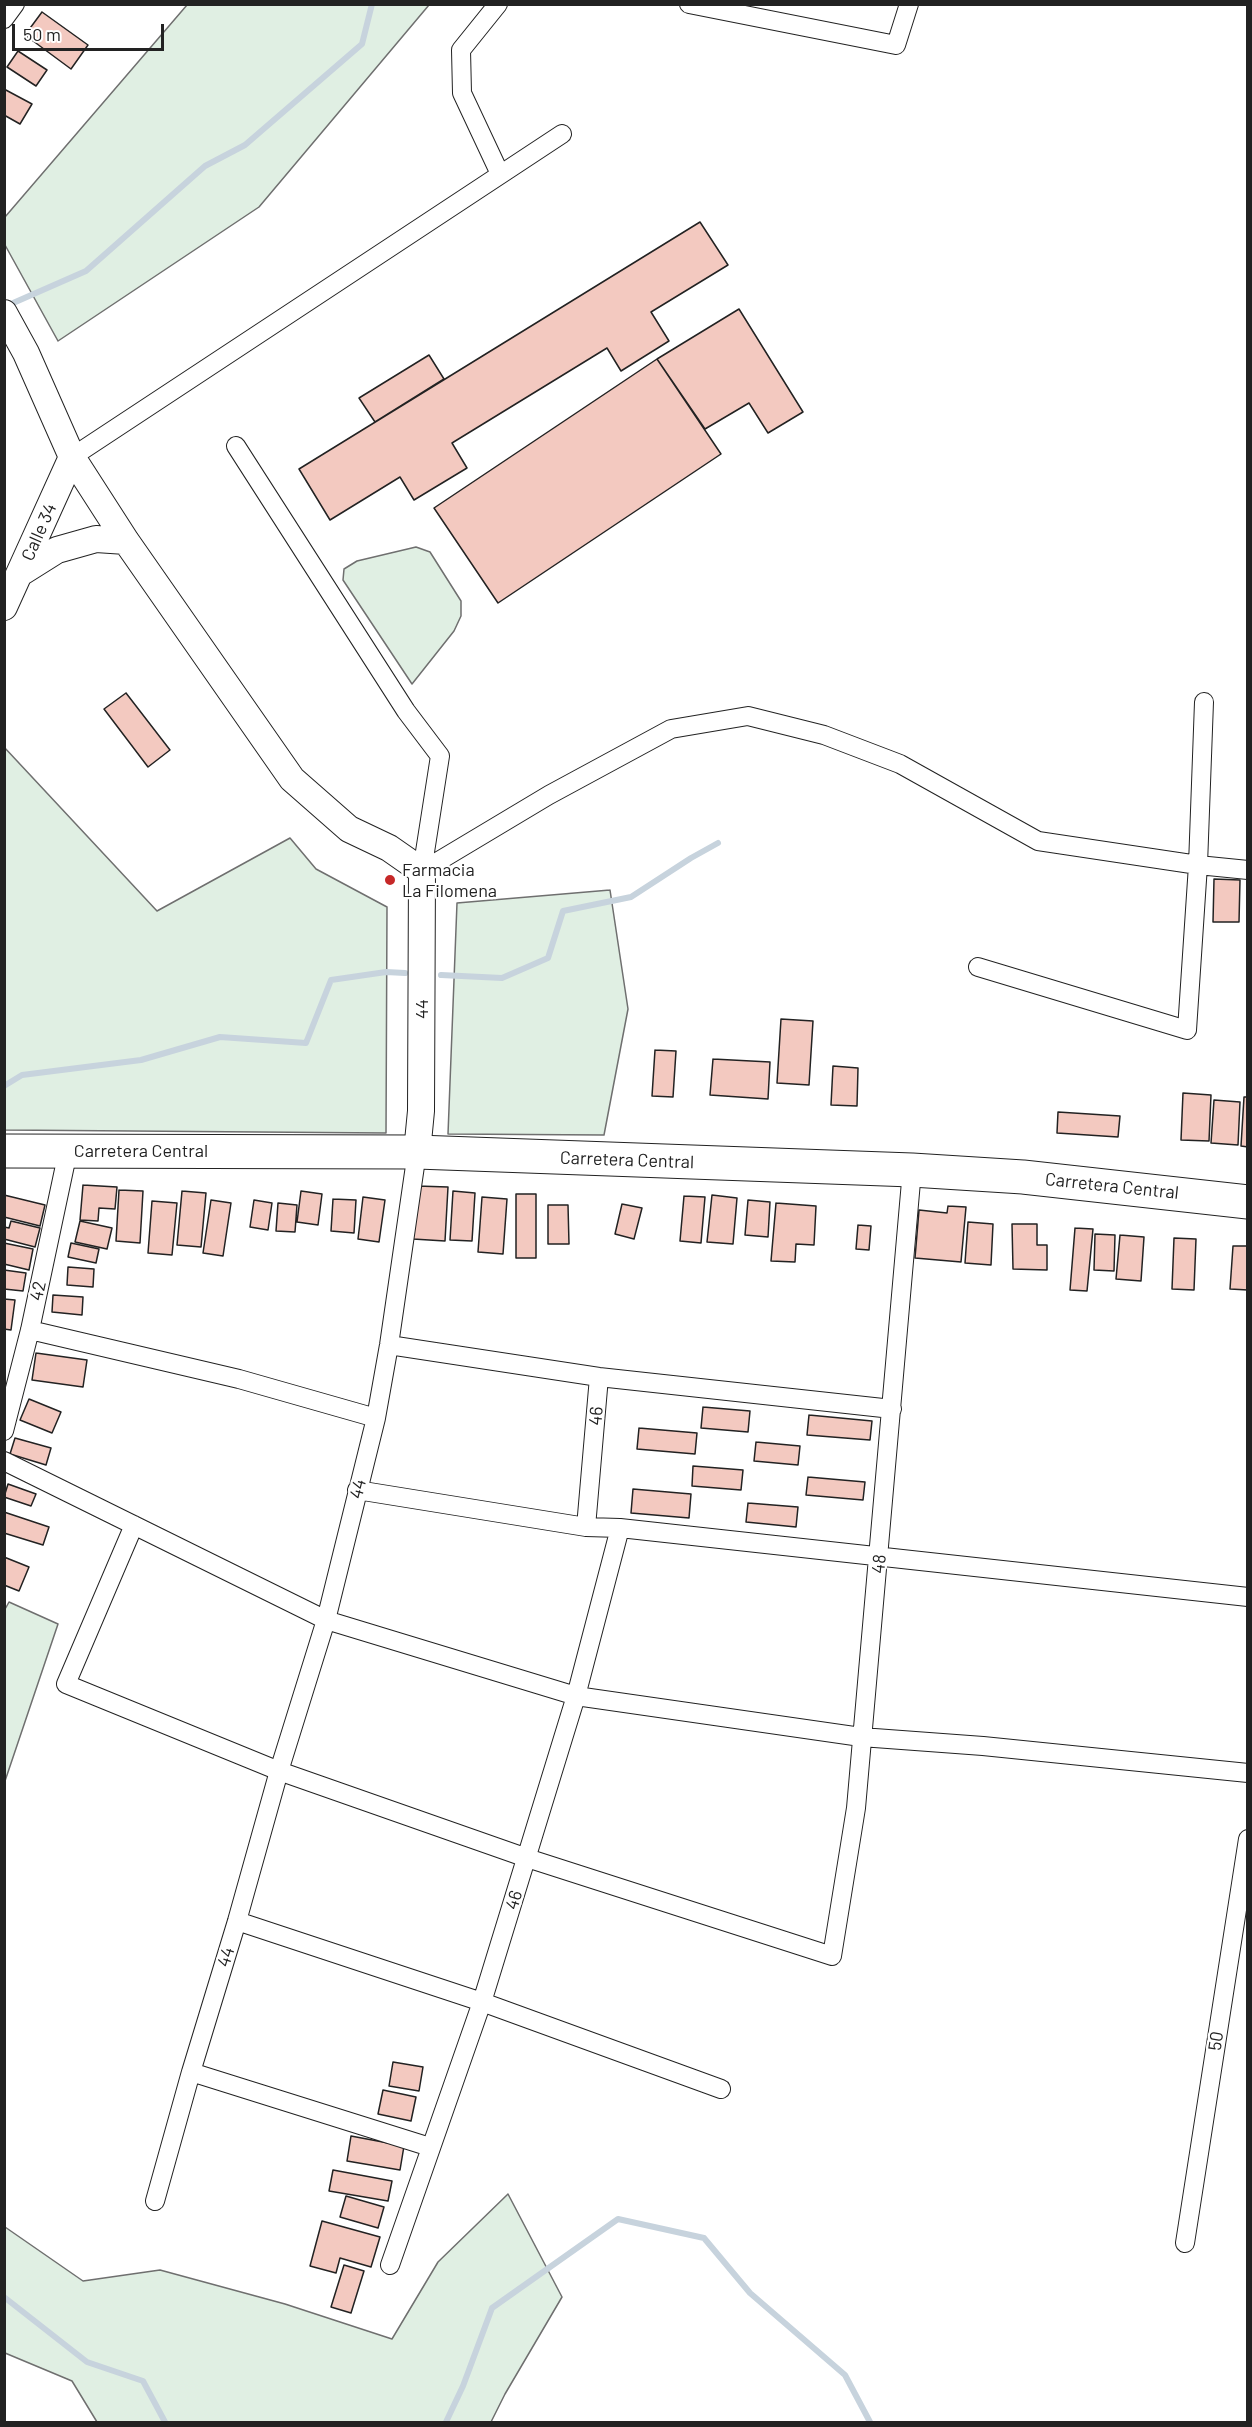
<!DOCTYPE html>
<html>
<head>
<meta charset="utf-8">
<style>
	body { margin:0 }
	#map { position:relative; width:1252px; height:2427px; overflow:hidden; background:#fff; font-family:Barlow,sans-serif }
	canvas { display:block }
	.frame { position:absolute; inset:0; border:6px solid #222; pointer-events:none }
	.scale { position:absolute; left:12px; top:24px; width:152px; height:27px; box-sizing:border-box; border:3px solid #222; border-top:0; padding-left:8px; font-size:18px; line-height:21px; white-space:nowrap; color:#222; -webkit-text-stroke:4px #fff; paint-order:stroke }
</style>
</head>
<body>
<div id="map">
<canvas width="1252" height="2427"></canvas>
<div class="frame"></div>
<div class="scale">50 m</div>
</div>
<script>
const context = document.querySelector('canvas').getContext('2d');
context.lineJoin = 'round';
function fill(path, color) { context.fillStyle = color; context.fill(path, 'evenodd'); }
const shape = rows => new Path2D(rows.map(r => 'M' + r).join(''));
function stroke(path, color, width, dash) { context.strokeStyle = color; context.lineWidth = width; context.lineCap = dash ? 'butt' : 'round'; context.setLineDash(dash || []); context.stroke(path); }
function label(font, color, halo, rows, align = 'center') {
  context.font = font + ' Barlow,sans-serif'; context.lineWidth = 4.5; context.setLineDash([]); context.textBaseline = 'middle'; context.strokeStyle = halo; context.fillStyle = color; for (const [text, x, y, turn = 0] of rows) {
    context.save(); context.translate(x, y); context.rotate((+turn || 0) * Math.PI / 180); context.textAlign = isNaN(turn) ? turn : align; if (halo) context.strokeText(text, 0, 0); context.fillText(text, 0, 0); context.restore();
  }
}
const green = shape([
	[187,5,429,5,259,207,58,341,5,245,5,217,187,5],
	[416,547,430,552,461,601,461,616,454,631,412,684,343,580,344,569,357,561,416,547],
	[4,747,157,911,290,838,316,869,387,907,386,1133,5,1130,4,747],
	[610,890,628,1009,604,1135,448,1134,457,903,610,890],
	[9,1602,58,1624,5,1781,4,1611,9,1602],
	[508,2194,562,2297,505,2394,491,2422,97,2422,72,2381,5,2353,5,2227,83,2281,160,2270,285,2304,392,2339,438,2262,508,2194]
]);
fill(green, '#e0efe3');
stroke(green, '#6f6f6f', 1.5);
stroke(shape([
	[4,307,86,271,205,166,245,145,362,44,372,4],
	[441,975,502,978,548,958,563,911,631,897,691,858,718,843],
	[4,1086,22,1075,141,1060,220,1037,306,1043,331,980,386,972,405,973],
	[4,2297,87,2362,143,2381,165,2422],
	[446,2422,463,2386,492,2308,618,2219,704,2238,750,2293,845,2375,870,2422]
]), '#c7d3dd', 6);
const building = shape([
	[42,12,88,45,71,69,25,35,42,12],
	[18,51,47,70,36,86,7,67,18,51],
	[4,89,32,104,20,124,4,115,4,89],
	[700,222,728,265,651,312,669,341,621,371,607,348,452,443,467,468,414,500,400,477,330,520,299,469,700,222],
	[739,309,803,412,768,433,749,403,705,429,657,359,739,309],
	[429,355,444,379,375,422,359,398,429,355],
	[657,359,721,454,498,603,434,508,657,359],
	[126,693,170,750,148,767,104,709,126,693],
	[1214,879,1240,880,1239,922,1213,922,1214,879],
	[781,1019,813,1021,809,1085,777,1083,781,1019],
	[655,1050,676,1051,673,1097,652,1096,655,1050],
	[713,1059,770,1062,768,1099,710,1095,713,1059],
	[833,1066,858,1068,857,1106,831,1105,833,1066],
	[1183,1093,1211,1095,1209,1141,1181,1140,1183,1093],
	[1244,1097,1248,1097,1248,1147,1241,1146,1244,1097],
	[1214,1100,1240,1102,1238,1145,1211,1143,1214,1100],
	[1058,1112,1120,1116,1118,1137,1057,1133,1058,1112],
	[83,1185,117,1187,115,1209,99,1208,98,1221,80,1220,83,1185],
	[417,1186,448,1187,445,1241,413,1239,417,1186],
	[119,1190,143,1191,140,1243,116,1241,119,1190],
	[182,1191,206,1193,201,1247,177,1245,182,1191],
	[301,1191,322,1194,318,1225,297,1222,301,1191],
	[453,1191,475,1193,472,1241,450,1240,453,1191],
	[516,1194,536,1194,536,1258,516,1258,516,1194],
	[4,1195,45,1205,40,1226,4,1217,4,1195],
	[712,1195,737,1198,733,1244,707,1242,712,1195],
	[684,1196,705,1197,701,1243,680,1241,684,1196],
	[363,1197,385,1200,379,1242,358,1239,363,1197],
	[482,1197,507,1199,503,1254,478,1252,482,1197],
	[333,1199,356,1200,354,1233,331,1231,333,1199],
	[211,1200,231,1203,223,1256,203,1253,211,1200],
	[254,1200,272,1203,268,1230,250,1227,254,1200],
	[748,1200,770,1202,768,1237,745,1235,748,1200],
	[152,1201,177,1203,172,1255,148,1253,152,1201],
	[278,1203,297,1205,295,1232,276,1231,278,1203],
	[776,1203,816,1206,814,1245,796,1244,795,1262,771,1261,776,1203],
	[622,1204,642,1208,634,1239,615,1234,622,1204],
	[548,1205,568,1205,569,1244,548,1244,548,1205],
	[948,1206,966,1207,961,1262,915,1258,919,1210,947,1213,948,1206],
	[11,1221,40,1228,35,1247,4,1239,4,1227,9,1228,11,1221],
	[80,1221,112,1228,107,1249,75,1242,80,1221],
	[968,1222,993,1224,991,1265,965,1263,968,1222],
	[1012,1224,1037,1224,1037,1245,1047,1245,1047,1270,1013,1269,1012,1224],
	[858,1225,871,1226,869,1250,856,1249,858,1225],
	[1075,1228,1093,1229,1087,1291,1070,1290,1075,1228],
	[1095,1234,1115,1235,1114,1271,1094,1270,1095,1234],
	[1120,1235,1144,1237,1141,1281,1116,1279,1120,1235],
	[1174,1238,1196,1239,1194,1290,1172,1289,1174,1238],
	[4,1243,33,1249,29,1270,4,1264,4,1243],
	[71,1243,99,1249,96,1263,68,1257,71,1243],
	[1233,1246,1248,1246,1248,1290,1230,1289,1233,1246],
	[68,1267,94,1269,93,1287,67,1285,68,1267],
	[4,1270,26,1273,23,1291,4,1289,4,1270],
	[53,1295,83,1297,82,1315,52,1312,53,1295],
	[4,1299,15,1300,11,1330,4,1329,4,1299],
	[36,1353,87,1360,83,1387,32,1380,36,1353],
	[29,1399,61,1412,52,1433,20,1420,29,1399],
	[703,1407,750,1411,748,1432,701,1428,703,1407],
	[809,1415,872,1421,870,1440,807,1435,809,1415],
	[639,1428,697,1433,695,1454,637,1449,639,1428],
	[15,1438,51,1448,46,1465,10,1454,15,1438],
	[756,1442,800,1446,798,1465,754,1461,756,1442],
	[693,1466,743,1470,741,1490,692,1486,693,1466],
	[808,1477,865,1482,863,1500,806,1495,808,1477],
	[8,1484,36,1494,31,1506,4,1497,8,1484],
	[633,1489,691,1494,689,1518,631,1513,633,1489],
	[748,1503,798,1507,796,1527,746,1522,748,1503],
	[4,1512,49,1527,43,1545,4,1533,4,1512],
	[4,1557,29,1567,19,1591,4,1585,4,1557],
	[393,2062,423,2067,419,2091,389,2086,393,2062],
	[383,2090,416,2097,411,2121,378,2114,383,2090],
	[351,2136,404,2146,400,2170,347,2161,351,2136],
	[333,2170,392,2181,388,2201,329,2191,333,2170],
	[346,2196,384,2207,378,2228,340,2217,346,2196],
	[322,2221,380,2237,371,2267,340,2258,336,2273,310,2266,322,2221],
	[344,2265,364,2271,351,2313,331,2307,344,2265]
]);
fill(building, '#f3c9c0');
stroke(building, '#222', 1.5);
const street = shape([
	[498,4,461,50,462,93,500,174],
	[689,4,896,45,909,4],
	[4,19,15,4],
	[236,446,406,711,440,756,422,871],
	[72,457,562,134],
	[422,871,549,795,671,729,748,716,824,735,900,764,1038,841,1198,865,1248,870],
	[978,967,1187,1030,1198,865,1204,702],
	[30,1330,239,1379,376,1418],
	[389,1345,599,1377,892,1409],
	[4,1431,30,1330,68,1151],
	[4,1461,326,1620,576,1696,861,1737,983,1746,1248,1773],
	[357,1490,586,1527,620,1528,1248,1597],
	[134,1525,66,1684,279,1771,527,1858,832,1956,856,1808,912,1170],
	[586,1527,599,1377],
	[237,1921,482,2002,721,2089],
	[191,2072,430,2147],
	[155,2201,191,2072,237,1921,279,1771,326,1620,376,1418,389,1345,417,1152],
	[1185,2243,1248,1839],
	[390,2265,482,2002,576,1696,620,1528]
]);
const secondary = shape([
	[4,313,26,353,72,457,126,541,292,779,349,829,389,848,422,871,421,1111,417,1152],
	[22,572,57,550,96,539,126,541],
	[4,607,72,457]
]);
const highway = shape([
	[4,1151,417,1152,912,1170,1023,1177,1248,1202]
]);
stroke(street, '#222', 20);
stroke(secondary, '#222', 28);
stroke(highway, '#222', 35);
stroke(street, '#fff', 18);
stroke(secondary, '#fff', 26);
stroke(highway, '#fff', 33);
for (const [x, y, r, color] of [
	[390,880,6,"#c62828"]
]) { const dot = new Path2D(); dot.arc(x, y, r, 0, 2 * Math.PI); context.fillStyle = color; context.fill(dot); stroke(dot, '#fff', 2); }
label('18px', '#222', '#fff', [
	["Calle 34",39,532,-66],
	["44",422,1009,-90],
	["Carretera Central",141,1151],
	["Carretera Central",627,1160,2],
	["Carretera Central",1112,1186,6],
	["42",38,1291,-78],
	["46",596,1416,-85],
	["44",358,1489,-76],
	["48",879,1564,-84],
	["46",514,1900,-73],
	["44",226,1957,-73],
	["50",1216,2041,-81]
]);
label('18px', '#222', '#fff', [
	["Farmacia",402,870],
	["La Filomena",402,891]
], 'left');
</script>
</body>
</html>
